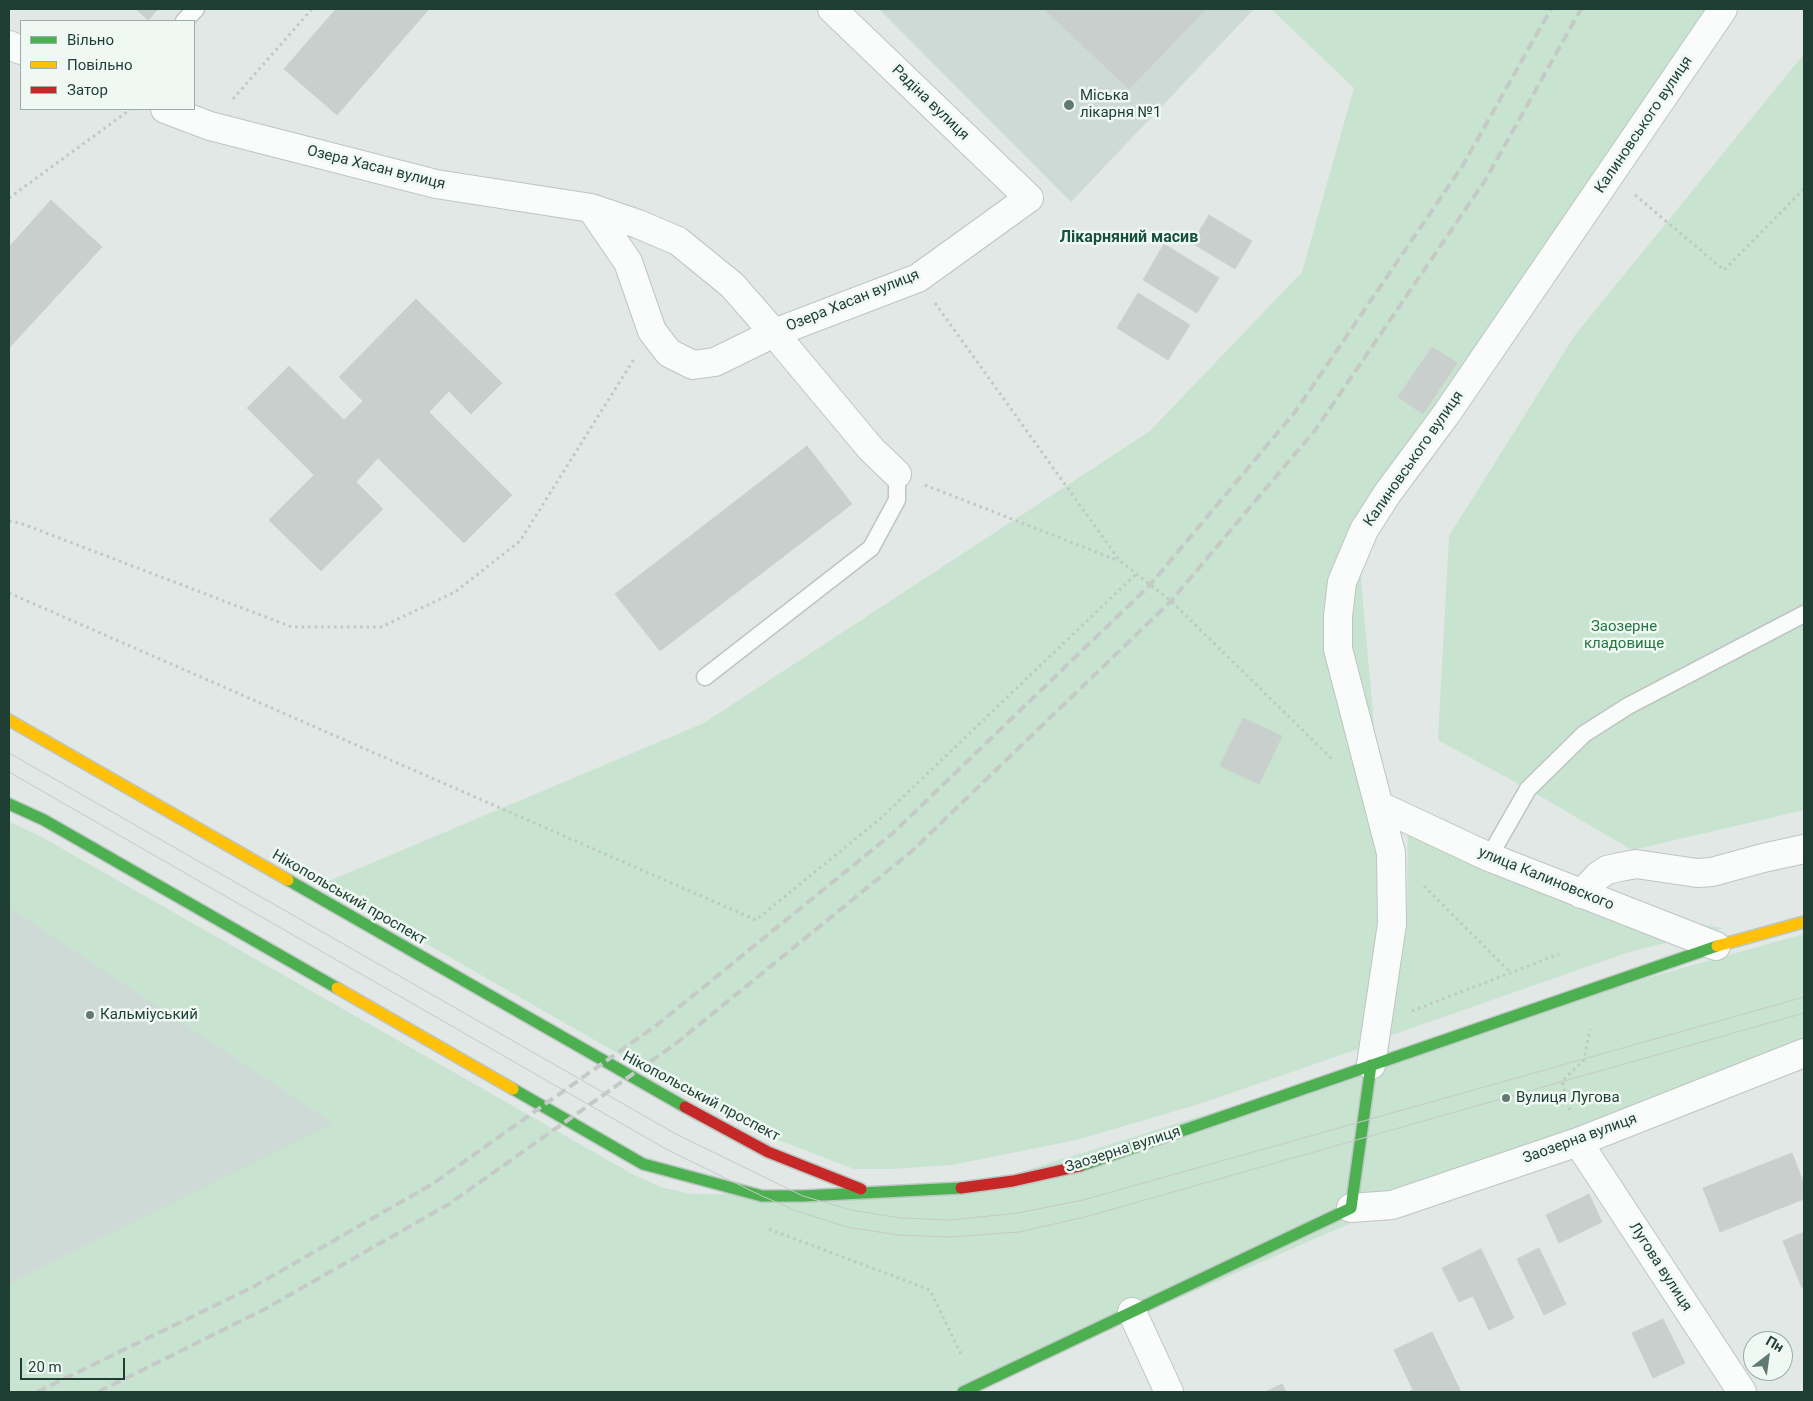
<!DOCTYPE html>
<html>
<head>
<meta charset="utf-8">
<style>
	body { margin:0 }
	#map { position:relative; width:1813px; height:1401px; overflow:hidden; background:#e1e8e5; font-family:Roboto,sans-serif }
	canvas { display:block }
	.frame { position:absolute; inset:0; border:10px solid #1e3d33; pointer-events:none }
	.legend { position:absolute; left:20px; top:20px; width:175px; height:90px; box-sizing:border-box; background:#eff8f3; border:1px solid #9bada6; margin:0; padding:6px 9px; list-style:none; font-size:15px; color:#1e3d33 }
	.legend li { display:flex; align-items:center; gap:10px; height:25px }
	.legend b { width:25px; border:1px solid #9bada6 }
	.north { position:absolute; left:1743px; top:1331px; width:50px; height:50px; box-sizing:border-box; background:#eff8f3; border:1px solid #9bada6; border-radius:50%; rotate:30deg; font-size:14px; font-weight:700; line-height:20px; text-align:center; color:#1e3d33 }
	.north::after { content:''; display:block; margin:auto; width:18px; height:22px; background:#627971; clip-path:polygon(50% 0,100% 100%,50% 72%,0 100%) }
	.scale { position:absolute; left:20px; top:1358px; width:105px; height:22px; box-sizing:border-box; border:2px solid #1e3d33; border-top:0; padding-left:6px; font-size:15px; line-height:18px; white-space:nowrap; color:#1e3d33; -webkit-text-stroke:4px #eff8f3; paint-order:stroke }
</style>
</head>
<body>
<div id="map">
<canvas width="1813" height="1401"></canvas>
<div class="frame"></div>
<ul class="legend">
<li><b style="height:6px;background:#4caf50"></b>Вільно</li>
<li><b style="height:6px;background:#ffc107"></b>Повільно</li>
<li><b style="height:6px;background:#c62828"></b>Затор</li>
</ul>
<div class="north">Пн</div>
<div class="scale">20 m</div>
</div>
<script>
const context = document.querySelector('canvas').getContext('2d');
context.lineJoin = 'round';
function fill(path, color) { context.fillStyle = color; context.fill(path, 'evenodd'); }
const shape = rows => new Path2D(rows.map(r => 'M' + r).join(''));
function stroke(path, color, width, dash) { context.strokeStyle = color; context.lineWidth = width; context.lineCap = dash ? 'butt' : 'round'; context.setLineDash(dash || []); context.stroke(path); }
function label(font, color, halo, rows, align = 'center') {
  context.font = font + ' Roboto,sans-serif'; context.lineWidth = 5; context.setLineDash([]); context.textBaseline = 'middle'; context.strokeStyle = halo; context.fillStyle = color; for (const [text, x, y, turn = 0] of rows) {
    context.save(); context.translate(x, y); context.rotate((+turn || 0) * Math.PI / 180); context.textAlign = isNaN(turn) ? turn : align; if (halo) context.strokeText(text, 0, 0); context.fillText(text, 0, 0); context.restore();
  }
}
fill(shape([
	[879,9,1254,9,1071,202],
	[9,907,334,1123,9,1285]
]), '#cedad5');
fill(shape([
	[1271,9,1725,9,1382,494,1362,559,1361,581,1379,780,1378,925,1358,1049,1199,1104,1076,1140,952,1165,891,1169,854,1169,773,1138,715,1109,322,884,704,723,1150,431,1302,272,1354,88],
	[1804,54,1804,810,1632,850,1528,789,1438,740,1449,536,1575,335],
	[1408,804,1509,870,1658,918,1724,928,1629,952,1389,1036,1407,925],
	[9,822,38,835,634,1175,664,1188,691,1194,891,1195,956,1192,1640,980,1804,934,1804,1053,1392,1205,963,1392,9,1392,9,1285,333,1123,9,907]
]), '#c8e3d0');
const building = shape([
	[136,9,158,9,148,20,136,9],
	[336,9,429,9,337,115,284,69,336,9],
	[1044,9,1206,9,1129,89,1044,9],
	[51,200,102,247,9,348,9,247,51,200],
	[1209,215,1252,241,1235,269,1192,243,1209,215],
	[1164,244,1219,278,1197,313,1143,280,1164,244],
	[1138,293,1190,325,1168,360,1117,328,1138,293],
	[416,299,502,383,471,414,449,391,429,412,512,495,464,543,378,458,356,482,383,509,321,571,269,520,314,475,247,408,289,366,344,420,363,401,339,377,416,299],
	[1432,347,1457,363,1423,414,1398,397,1432,347],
	[807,446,852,504,660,651,615,594,807,446],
	[1243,718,1282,736,1259,784,1220,766,1243,718],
	[1792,1153,1804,1184,1804,1199,1720,1232,1703,1188,1792,1153],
	[1589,1194,1602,1222,1559,1243,1546,1215,1589,1194],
	[1804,1232,1804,1287,1802,1288,1783,1241,1804,1232],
	[1539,1248,1566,1304,1544,1315,1517,1259,1539,1248],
	[1481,1249,1514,1318,1489,1330,1473,1296,1459,1302,1442,1268,1481,1249],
	[1663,1319,1685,1363,1653,1378,1632,1333,1663,1319],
	[1432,1332,1461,1392,1408,1392,1413,1390,1394,1350,1432,1332],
	[1282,1384,1286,1392,1265,1392,1282,1384]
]);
fill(building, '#c8cfcc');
stroke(building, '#cad1ce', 1);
const lane = shape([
	[184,21,196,9],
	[705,677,871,548,897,500,897,474],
	[1489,857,1528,789,1584,734,1628,706,1804,614]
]);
const street = shape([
	[9,45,21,50],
	[165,109,210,126,436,184,591,208,628,262,652,331,669,353,693,365,715,362,774,333,918,278,1029,198,832,9],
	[591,208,638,224,678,241,732,285,774,333,871,449,897,474],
	[1380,806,1489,857,1716,946],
	[1581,894,1598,876,1607,870,1620,867,1636,864,1697,873,1712,872,1763,858,1804,849],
	[1371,1065,1392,924,1391,853,1338,649,1338,616,1342,582,1364,530,1387,494,1447,413,1723,9],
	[1578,1142,1742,1392],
	[1351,1208,1392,1205,1578,1142,1804,1053],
	[1132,1312,1169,1392]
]);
const fast = shape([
	[9,804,44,820,337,988],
	[288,880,685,1107],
	[513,1089,643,1164,762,1196,803,1196,961,1188],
	[1080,1166,1717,946],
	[963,1392,1351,1208,1371,1065]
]);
const slow = shape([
	[9,720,288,880],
	[1717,946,1804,922],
	[337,988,513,1089]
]);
const jam = shape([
	[685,1107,768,1152,861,1189],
	[961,1188,1013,1181,1080,1166]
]);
stroke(lane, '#bec5c2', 19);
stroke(street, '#bec5c2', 30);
stroke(fast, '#bdc6c2', 14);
stroke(slow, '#bdc6c2', 14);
stroke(jam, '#bdc6c2', 14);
stroke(shape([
	[233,99,312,9],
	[1635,195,1724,270,1804,189],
	[9,198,131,109],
	[935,303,1120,561,1171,601,1333,760],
	[925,485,1119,561],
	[9,521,20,523,292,627,381,627,455,592,520,541,634,359],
	[9,593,756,920,881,818,1136,574],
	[1424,886,1510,972],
	[1412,1011,1559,954],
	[1570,1110,1562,1081,1584,1060,1590,1029],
	[769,1229,930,1290,962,1356]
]), '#bec9c5', 3, [2.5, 4]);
stroke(lane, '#fafcfb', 16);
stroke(street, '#fafcfb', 28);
stroke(fast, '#4caf50', 11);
stroke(slow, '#ffc107', 11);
stroke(jam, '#c62828', 11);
stroke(shape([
	[9,753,676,1134,803,1196,851,1210,901,1218,951,1220,1018,1213,1083,1200,1804,997],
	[9,772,666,1149,762,1196,797,1211,847,1227,898,1235,950,1237,1019,1232,1085,1217,1804,1013]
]), '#c5cac8', 1);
stroke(shape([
	[37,1392,253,1287,434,1183,658,1024,893,833,1150,585,1295,412,1463,165,1551,9],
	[98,1392,265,1309,449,1204,674,1045,911,852,1171,601,1316,429,1486,179,1581,9]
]), '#c5cac8', 4, [10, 5]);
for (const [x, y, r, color] of [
	[1069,105,6,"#627971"],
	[90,1015,5,"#627971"],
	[1506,1098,5,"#627971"]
]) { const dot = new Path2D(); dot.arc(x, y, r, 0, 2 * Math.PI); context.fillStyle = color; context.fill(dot); stroke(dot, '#eff8f3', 2); }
label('15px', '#1e3d33', '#eff8f3', [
	["Міська",1080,96],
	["лікарня №1",1080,113],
	["Кальміуський",100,1015],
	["Вулиця Лугова",1516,1098]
], 'left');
label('15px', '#1e3d33', '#eff8f3', [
	["Радіна вулиця",930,103,44],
	["Калиновського вулиця",1644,125,-56],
	["Озера Хасан вулиця",376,168,14],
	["Озера Хасан вулиця",853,301,-22],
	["Калиновського вулиця",1414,459,-55],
	["улица Калиновского",1546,879,22],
	["Нікопольський проспект",349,898,30],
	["Нікопольський проспект",701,1097,28],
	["Заозерна вулиця",1580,1139,-20],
	["Заозерна вулиця",1123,1150,-18],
	["Лугова вулиця",1660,1267,57]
]);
label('15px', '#247741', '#eff8f3', [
	["Заозерне",1624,627],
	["кладовище",1624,644]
]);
label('bold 16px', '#185040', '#eff8f3', [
	["Лікарняний масив",1129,238]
]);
</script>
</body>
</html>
